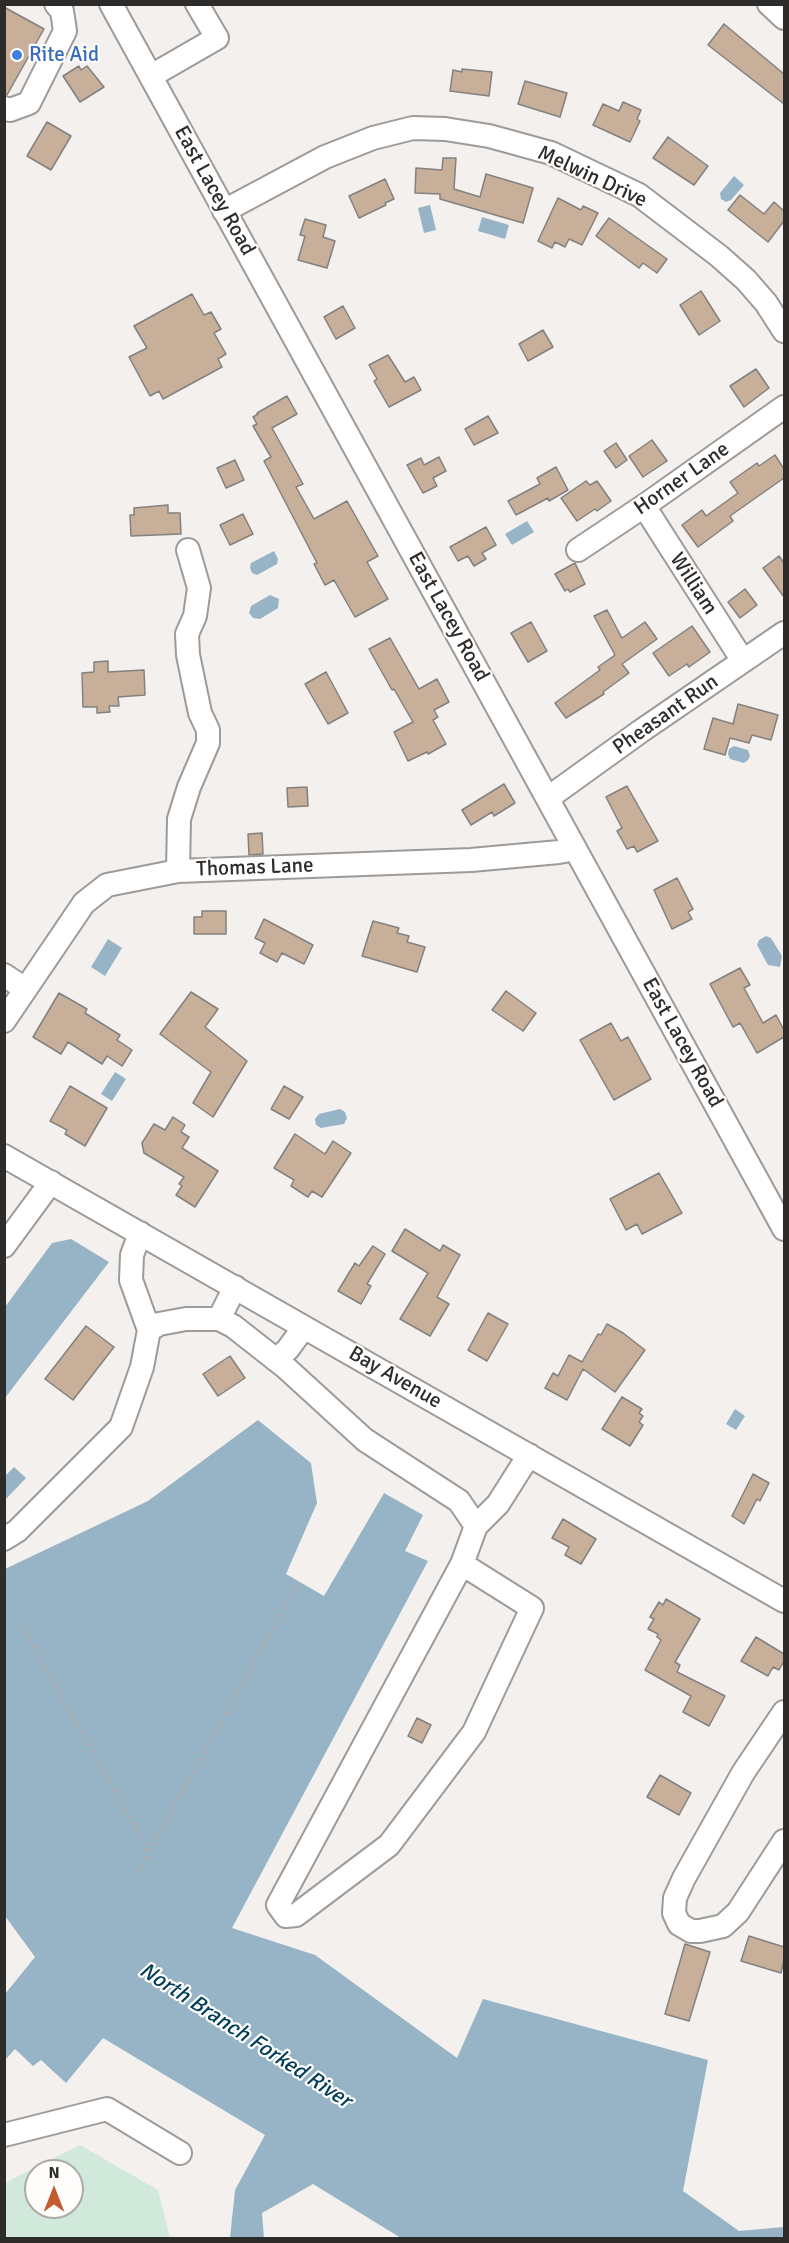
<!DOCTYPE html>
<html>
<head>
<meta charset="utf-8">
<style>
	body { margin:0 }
	#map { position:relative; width:789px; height:2243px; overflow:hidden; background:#f3f0ee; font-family:Signika,sans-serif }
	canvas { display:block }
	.frame { position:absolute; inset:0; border:6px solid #2d2c2b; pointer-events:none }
	.north { position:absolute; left:24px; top:2159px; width:60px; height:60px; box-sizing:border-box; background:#fffefd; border:2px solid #abaaa9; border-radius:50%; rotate:0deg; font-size:16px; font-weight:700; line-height:24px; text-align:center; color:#2d2c2b }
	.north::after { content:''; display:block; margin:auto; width:21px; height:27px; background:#c35c30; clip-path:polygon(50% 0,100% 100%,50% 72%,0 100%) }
</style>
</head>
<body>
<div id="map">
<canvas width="789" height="2243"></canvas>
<div class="frame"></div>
<div class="north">N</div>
</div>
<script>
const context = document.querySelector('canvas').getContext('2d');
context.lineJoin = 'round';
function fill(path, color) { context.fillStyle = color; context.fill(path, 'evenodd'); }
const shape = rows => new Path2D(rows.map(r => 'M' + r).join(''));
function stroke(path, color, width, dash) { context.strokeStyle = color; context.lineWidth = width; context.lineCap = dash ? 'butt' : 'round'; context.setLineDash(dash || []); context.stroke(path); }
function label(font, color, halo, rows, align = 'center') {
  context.font = font + ' Signika,sans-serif'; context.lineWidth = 4.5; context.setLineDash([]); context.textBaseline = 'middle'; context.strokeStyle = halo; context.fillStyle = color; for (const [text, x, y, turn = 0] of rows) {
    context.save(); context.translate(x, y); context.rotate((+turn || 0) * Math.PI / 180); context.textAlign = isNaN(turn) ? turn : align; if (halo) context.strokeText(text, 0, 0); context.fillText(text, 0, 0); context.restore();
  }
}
fill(shape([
	[80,2145,158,2190,170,2238,5,2238,5,2183],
	[36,2171,72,2171,72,2207,36,2207]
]), '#d0e9da');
fill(shape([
	[734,176,744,185,731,200,726,202,721,199,720,193],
	[430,205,436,230,424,233,418,208],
	[482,217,509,225,505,239,478,231],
	[527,521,534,532,512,545,505,534],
	[274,551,278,559,277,564,257,575,252,573,250,568,251,563],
	[270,595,279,599,278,608,260,619,253,618,249,613,251,606],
	[734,746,748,750,750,756,748,760,744,763,730,759,728,754,729,749],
	[766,936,771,938,782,956,780,967,768,965,757,945,759,940],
	[108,939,122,948,105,976,91,967],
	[115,1072,126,1079,112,1101,101,1094],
	[340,1109,345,1112,347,1118,344,1124,321,1128,316,1125,315,1119,319,1114],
	[71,1239,109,1262,5,1398,5,1307,52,1243],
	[735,1409,745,1416,736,1430,726,1424],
	[258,1420,311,1463,317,1503,286,1574,324,1596,384,1493,423,1515,405,1551,428,1561,232,1928,315,1955,457,2058,483,1999,708,2060,683,2191,739,2231,784,2227,784,2238,401,2238,313,2184,262,2213,264,2238,230,2238,235,2190,265,2135,103,2038,66,2083,41,2060,33,2066,15,2049,5,2060,5,1994,35,1957,5,1916,5,1569,148,1501],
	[14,1467,26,1478,5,1500,5,1476]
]), '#97b4c7');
const building = shape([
	[4,7,44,29,7,95,4,95,4,7],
	[724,24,784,74,784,104,708,45,724,24],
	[79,66,81,70,87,66,104,87,80,102,63,76,79,66],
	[462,69,492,72,489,96,450,91,453,70,462,72,462,69],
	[525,81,567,93,560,117,518,104,525,81],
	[623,102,641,110,637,119,640,121,630,142,593,125,603,104,619,111,623,102],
	[47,122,71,136,51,170,27,156,47,122],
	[668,137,708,166,694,185,653,158,668,137],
	[443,158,456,158,454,189,480,197,486,174,533,188,523,223,440,199,440,194,415,193,416,168,442,170,443,158],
	[385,179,394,199,385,203,386,205,359,218,349,196,385,179],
	[740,195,764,214,774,202,784,211,784,221,768,242,728,210,740,195],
	[558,198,581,210,583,206,598,213,582,245,569,239,565,247,555,242,552,248,538,241,558,198],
	[609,218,667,259,657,273,643,263,639,268,596,236,609,218],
	[305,219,326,225,323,237,335,241,327,268,298,260,305,236,300,235,305,219],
	[701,291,720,321,699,335,680,305,701,291],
	[192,294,204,315,211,312,221,329,214,333,226,354,218,359,222,367,163,399,159,391,150,396,129,357,147,348,134,326,192,294],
	[343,306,355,328,336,339,324,317,343,306],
	[543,330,553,347,528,361,519,344,543,330],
	[388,355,405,382,414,377,421,390,389,407,374,381,377,379,369,365,388,355],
	[756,369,769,388,744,407,730,386,756,369],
	[287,396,297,414,272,428,303,484,296,487,314,519,347,501,378,556,367,562,388,599,355,617,334,580,325,585,314,564,317,563,264,461,271,457,253,426,257,424,253,417,258,414,257,413,287,396],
	[488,416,498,433,474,445,465,429,488,416],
	[652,440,667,461,643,477,629,456,652,440],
	[616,443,627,460,616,468,604,451,616,443],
	[775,455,784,469,784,478,730,516,733,521,698,547,682,525,702,510,706,516,738,493,730,482,757,463,759,466,775,455],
	[439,457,446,471,433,478,437,486,423,493,407,465,421,458,424,465,439,457],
	[235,460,244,480,226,488,217,468,235,460],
	[556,467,568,490,549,501,548,498,516,515,508,501,540,484,537,478,556,467],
	[586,481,590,485,597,481,611,501,597,511,595,509,577,521,561,498,586,481],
	[168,505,168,513,180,513,181,534,131,536,130,515,134,515,134,508,168,505],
	[243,514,253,534,230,545,220,525,243,514],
	[486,527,496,545,482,553,486,559,474,566,468,556,458,561,450,547,486,527],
	[779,556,784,563,784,597,763,568,779,556],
	[575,563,585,584,570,592,568,589,565,591,555,574,575,563],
	[745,589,757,605,740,618,728,602,745,589],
	[607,610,622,638,645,622,657,639,622,664,629,673,603,692,604,694,566,718,555,703,600,670,598,667,615,655,594,616,607,610],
	[531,622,547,651,528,662,511,633,531,622],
	[692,626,710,652,689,667,687,664,669,676,653,653,692,626],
	[390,638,419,689,437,679,449,702,434,710,438,717,433,720,446,744,428,754,427,752,408,761,394,732,413,722,394,689,392,690,369,649,390,638],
	[108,661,108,672,144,670,145,695,118,697,119,706,109,706,110,712,97,713,97,707,83,707,82,673,94,672,94,662,108,661],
	[326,672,348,713,328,724,305,684,326,672],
	[738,704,778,715,771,740,752,735,749,743,730,738,725,755,704,749,713,718,733,724,738,704],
	[504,784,515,803,494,816,492,812,471,825,462,810,504,784],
	[627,786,658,841,637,852,634,846,627,849,617,831,622,828,606,797,627,786],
	[307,787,308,806,288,807,287,788,307,787],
	[262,833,263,854,249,855,248,834,262,833],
	[677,878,693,909,688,912,692,919,672,929,654,890,677,878],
	[202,911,226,911,226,934,194,934,194,917,202,917,202,911],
	[264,919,313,945,304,964,282,953,277,962,260,953,265,943,255,938,264,919],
	[373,921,399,928,397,933,409,936,407,942,425,947,417,972,362,956,373,921],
	[740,968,750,985,744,988,763,1023,776,1015,784,1030,784,1037,757,1053,740,1023,733,1027,710,984,740,968],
	[506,991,536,1013,523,1031,492,1010,506,991],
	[191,992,218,1009,205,1027,247,1061,213,1117,193,1103,211,1072,160,1034,191,992],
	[59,993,87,1009,85,1013,120,1035,117,1040,132,1050,122,1066,107,1056,102,1064,68,1042,61,1054,33,1037,59,993],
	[611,1023,621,1041,628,1037,651,1079,614,1100,580,1040,611,1023],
	[70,1086,107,1108,85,1146,65,1134,67,1130,50,1121,70,1086],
	[284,1086,303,1097,289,1119,271,1109,284,1086],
	[173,1117,185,1125,181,1132,189,1137,182,1148,218,1171,195,1207,176,1195,182,1186,179,1184,184,1177,144,1153,142,1143,154,1124,165,1130,173,1117],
	[295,1134,325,1154,333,1141,351,1153,322,1197,312,1191,308,1197,291,1186,294,1180,274,1168,295,1134],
	[659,1173,682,1213,642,1234,637,1224,626,1230,610,1199,659,1173],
	[405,1229,440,1251,443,1245,460,1255,437,1297,449,1304,430,1336,400,1319,428,1273,392,1251,405,1229],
	[373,1246,385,1254,367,1284,371,1286,361,1304,338,1291,355,1263,359,1266,373,1246],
	[488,1313,508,1324,487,1361,468,1350,488,1313],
	[607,1324,623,1333,645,1350,615,1392,583,1369,567,1400,545,1388,553,1373,558,1376,569,1355,582,1362,598,1334,601,1335,607,1324],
	[86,1326,114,1347,73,1400,45,1379,86,1326],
	[230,1356,245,1378,218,1396,203,1374,230,1356],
	[622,1397,642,1409,639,1413,643,1416,639,1422,643,1425,630,1446,602,1429,622,1397],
	[753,1474,769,1483,760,1501,757,1499,744,1524,732,1516,753,1474],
	[563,1519,596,1539,581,1564,565,1555,569,1547,552,1538,563,1519],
	[666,1599,700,1619,675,1662,680,1665,677,1672,725,1696,709,1726,683,1712,691,1696,645,1670,661,1640,657,1637,658,1634,648,1629,654,1619,650,1617,659,1602,663,1605,666,1599],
	[756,1637,784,1654,784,1661,779,1670,773,1667,768,1676,741,1661,756,1637],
	[417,1718,431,1725,422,1743,408,1736,417,1718],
	[660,1775,691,1793,679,1815,647,1797,660,1775],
	[749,1936,784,1947,784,1960,781,1973,741,1961,749,1936],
	[685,1944,710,1952,689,2021,665,2014,685,1944]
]);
fill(building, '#c8af99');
stroke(building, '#83817f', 1.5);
const minor = shape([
	[111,4,784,1229],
	[769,4,784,18],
	[151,76,217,38,197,4],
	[4,108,10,110,29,103,65,31,62,11,56,4],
	[224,211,325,157,373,138,413,128,445,129,489,136,551,153,639,195,719,256,746,280,766,303,784,331],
	[644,506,743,661],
	[578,550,644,506,784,407],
	[548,798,641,731,784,633],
	[178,871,179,819,189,787,208,743,208,730,200,713,188,655,187,634,195,616,199,588,188,550],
	[4,975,25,989],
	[4,1021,84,903,107,885,178,871,471,860,559,852,575,849],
	[4,1156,784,1601],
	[140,1233,132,1255,131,1280,149,1330],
	[4,1246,51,1182],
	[235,1287,219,1319,233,1326,284,1366,365,1440,459,1501,476,1526,462,1564,278,1905,286,1916,296,1915,389,1845,474,1732,532,1608,462,1564],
	[276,1360,288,1349,304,1327],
	[476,1526,498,1504,529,1455],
	[4,1539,17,1531,121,1427,142,1367,149,1330,159,1324,186,1319,219,1319],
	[784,1712,743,1773,684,1878,675,1898,674,1913,679,1924,691,1931,700,1931,723,1926,738,1912,784,1841],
	[4,2135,107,2109,180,2153]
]);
stroke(minor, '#9d9b99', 26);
stroke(shape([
	[22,1626,149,1852],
	[138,1872,299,1582]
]), '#b1aead', 3, [3, 4.5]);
stroke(minor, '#fff', 22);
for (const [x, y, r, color] of [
	[17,55,6,"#3f7fe0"]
]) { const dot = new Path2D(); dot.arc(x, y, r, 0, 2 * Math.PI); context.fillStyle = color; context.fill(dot); stroke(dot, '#fffefd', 2); }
label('21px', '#366cbe', '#fffefd', [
	["Rite Aid",29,55]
], 'left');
label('21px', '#2d2c2b', '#fffefd', [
	["Melwin Drive",592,177,25],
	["East Lacey Road",214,191,61],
	["Horner Lane",682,479,-35],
	["William",693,584,57],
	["East Lacey Road",448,617,61],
	["Pheasant Run",666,715,-35],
	["Thomas Lane",255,868,-2],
	["East Lacey Road",682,1043,61],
	["Bay Avenue",395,1378,30]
]);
label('italic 22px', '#023d59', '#fffefd', [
	["North Branch Forked River",245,2036,33]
]);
</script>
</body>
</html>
